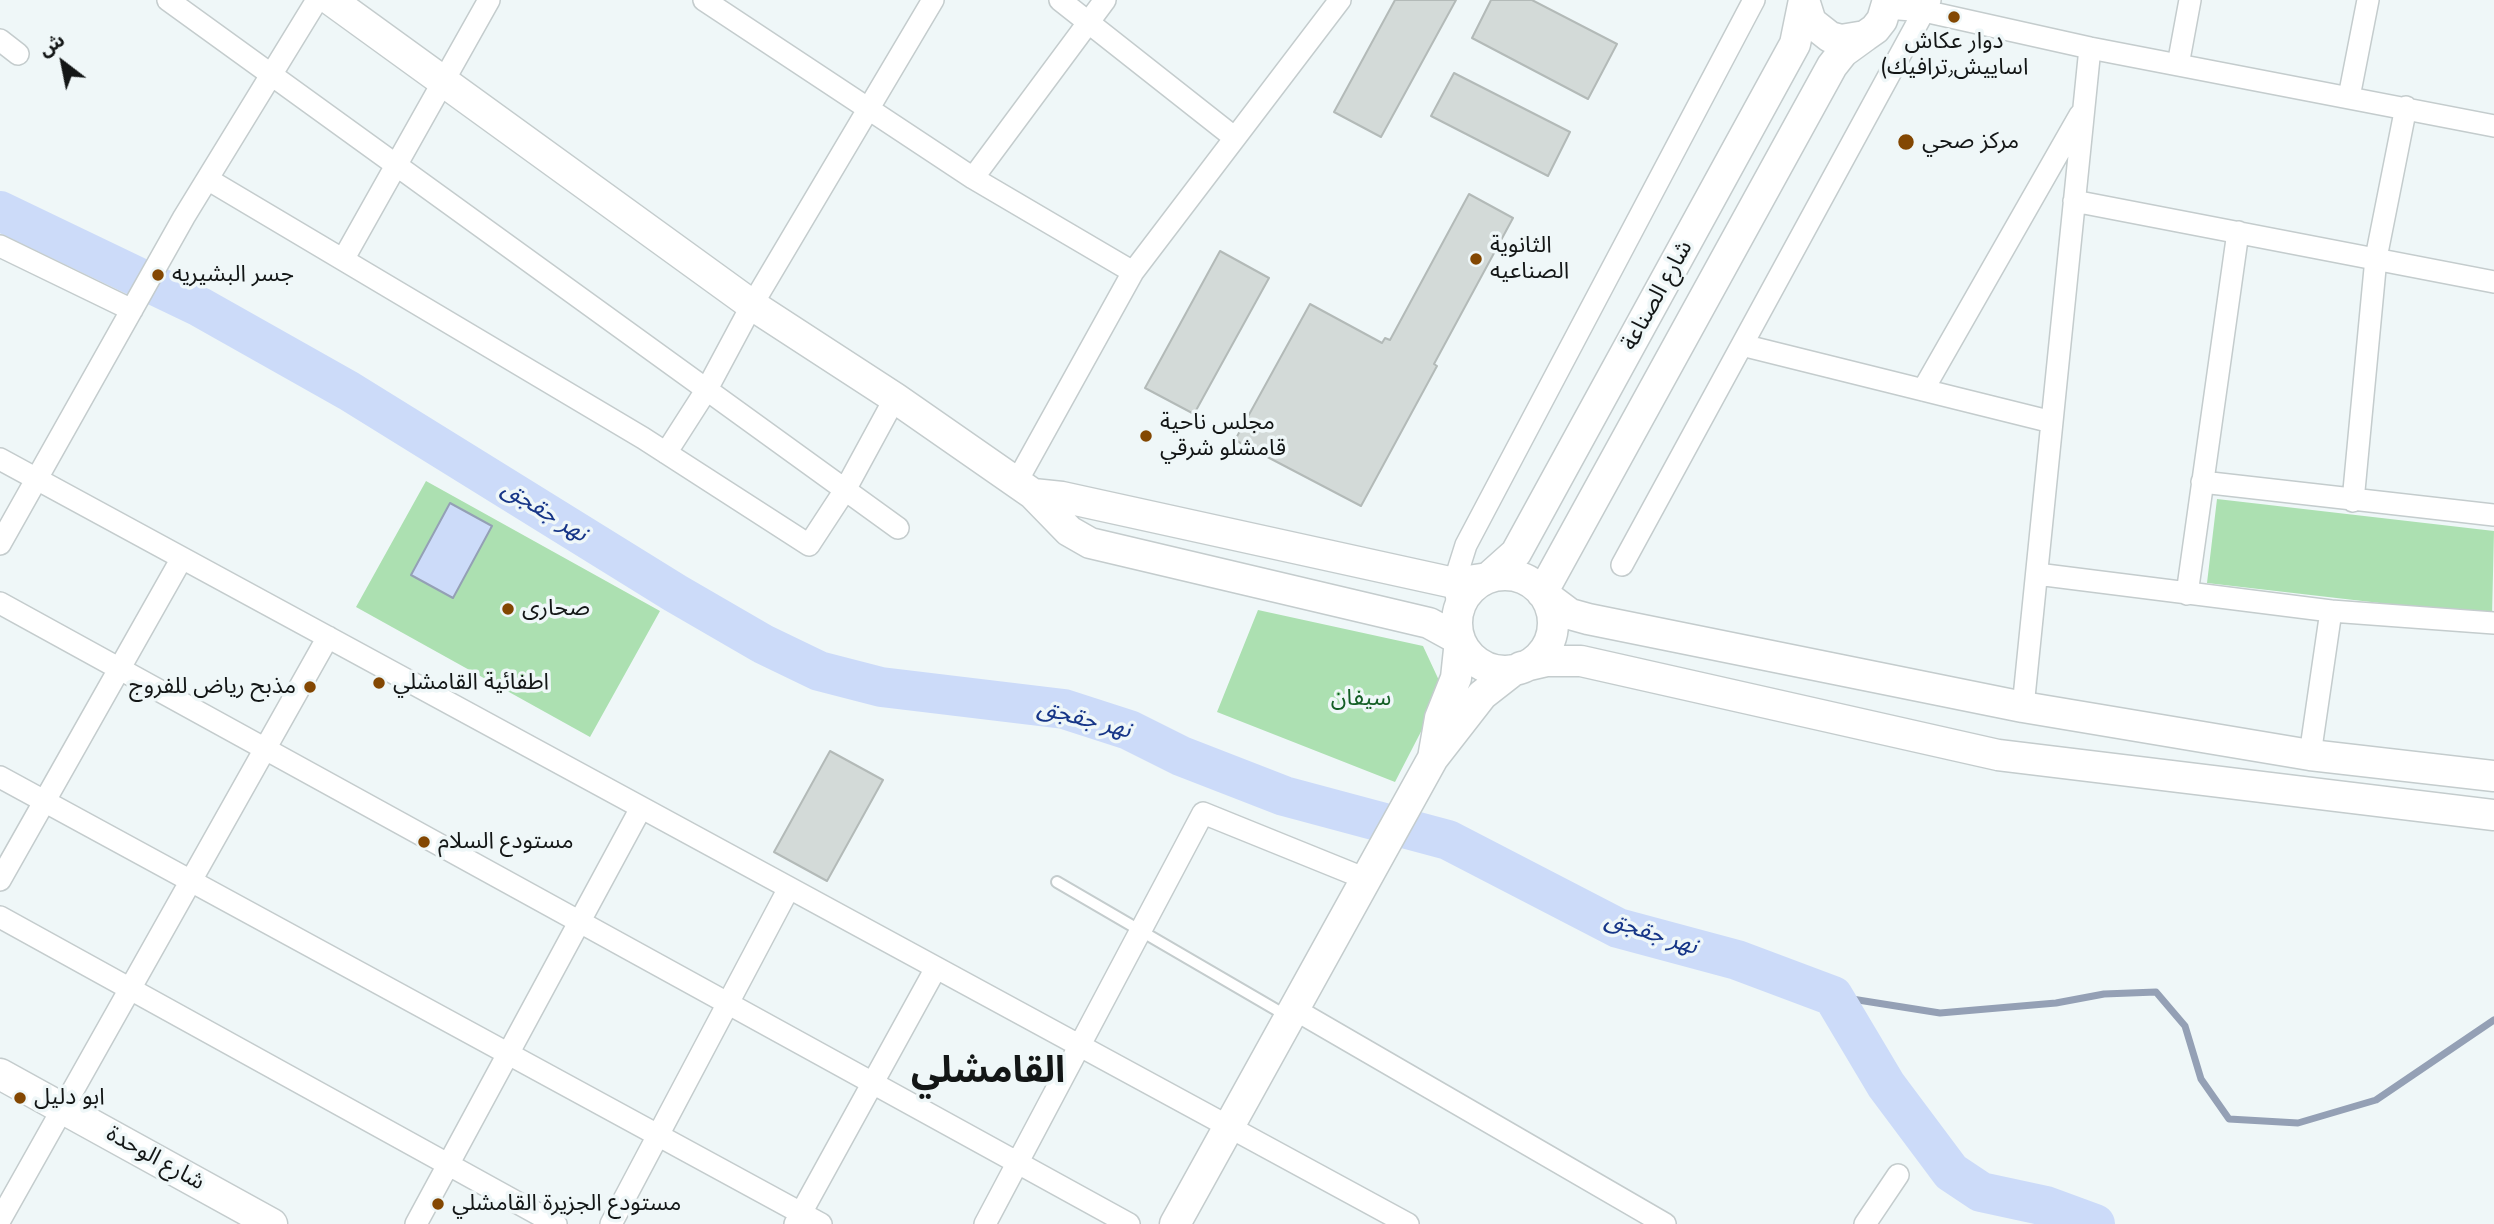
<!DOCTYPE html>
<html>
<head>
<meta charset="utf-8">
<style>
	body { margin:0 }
	#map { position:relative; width:2494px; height:1224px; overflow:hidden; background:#eff7f8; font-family:"Nunito Sans","Noto Sans Arabic",sans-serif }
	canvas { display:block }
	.north { position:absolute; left:28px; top:28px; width:70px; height:70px; -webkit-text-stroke:5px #eff7f8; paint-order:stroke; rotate:328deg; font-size:19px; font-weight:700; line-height:28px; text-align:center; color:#131616 }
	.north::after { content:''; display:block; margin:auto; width:24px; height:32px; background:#131616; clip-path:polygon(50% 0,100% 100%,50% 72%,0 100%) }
</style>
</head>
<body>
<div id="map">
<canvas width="2494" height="1224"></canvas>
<div class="north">ش</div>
</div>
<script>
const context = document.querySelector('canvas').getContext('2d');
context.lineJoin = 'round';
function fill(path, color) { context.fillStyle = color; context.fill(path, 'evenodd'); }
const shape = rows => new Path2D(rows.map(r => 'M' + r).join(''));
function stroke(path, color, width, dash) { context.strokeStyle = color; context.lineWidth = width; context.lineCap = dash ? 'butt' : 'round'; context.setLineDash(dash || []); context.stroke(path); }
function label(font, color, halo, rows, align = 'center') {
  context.font = font + ' "Nunito Sans","Noto Sans Arabic",sans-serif'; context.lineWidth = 7; context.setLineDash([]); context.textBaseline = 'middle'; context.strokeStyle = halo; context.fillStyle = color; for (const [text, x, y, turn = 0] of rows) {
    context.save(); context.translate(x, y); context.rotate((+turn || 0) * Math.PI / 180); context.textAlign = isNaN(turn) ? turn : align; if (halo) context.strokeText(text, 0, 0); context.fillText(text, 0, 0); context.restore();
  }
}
fill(shape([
	[426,481,660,611,590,737,356,607],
	[2217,499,2494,531,2492,616,2207,583],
	[1258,610,1423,646,1443,689,1395,782,1217,712]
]), '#ace0b1');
const water = shape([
	[450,503,492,526,453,598,411,575,450,503]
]);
fill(water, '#ccdbf9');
stroke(water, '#94a0b5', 2);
stroke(shape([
	[1833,996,1940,1013,2056,1003,2104,994,2156,992,2185,1026,2201,1079,2229,1119,2298,1123,2376,1100,2494,1020]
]), '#94a0b5', 7);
stroke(shape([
	[0,211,200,307,349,391,675,593,763,644,819,671,881,687,1064,709,1129,730,1181,756,1284,796,1448,840,1618,928,1737,960,1833,996,1886,1085,1951,1172,1981,1192,2046,1206,2095,1224]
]), '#ccdbf9', 40);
const building = shape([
	[1395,0,1456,0,1381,137,1334,112,1395,0],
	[1491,0,1532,0,1617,44,1588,99,1472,38,1491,0],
	[1454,73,1570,132,1548,176,1431,116,1454,73],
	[1469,194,1513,218,1434,364,1437,366,1361,506,1235,440,1310,304,1382,343,1385,338,1390,340,1469,194],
	[1220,251,1269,278,1194,414,1145,388,1220,251],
	[830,751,883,780,827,881,774,852,830,751]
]);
fill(building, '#d3dad8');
stroke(building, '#b3bab8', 2);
const lane = shape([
	[1057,882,1287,1016]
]);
const street = shape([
	[168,0,898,528],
	[704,0,973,178,1133,272],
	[1060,0,1235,138],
	[1887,8,1924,11,2090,48,2494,126],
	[0,40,18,54],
	[2178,65,2190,0],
	[2349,97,2368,0],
	[973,178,1105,0],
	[209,180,643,438,809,545,845,490,895,398],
	[2074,201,2494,282],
	[0,246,132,310],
	[344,258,489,0],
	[1742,345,2052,422],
	[1923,390,2080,115],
	[666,453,707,389,752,305,933,0],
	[0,459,1408,1224],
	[2202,482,2494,515],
	[1016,483,1133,272,1340,0],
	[2353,501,2376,258,2406,107],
	[0,544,184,217,317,0],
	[1622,565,1930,0],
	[2037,574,2331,611,2494,623],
	[2187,594,2238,232],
	[0,603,1129,1224],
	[1459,610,1454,583,1466,545,1754,0],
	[2023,707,2090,48],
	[2310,755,2331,611],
	[0,777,821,1224],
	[0,880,182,558],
	[0,917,556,1224],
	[1294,1009,1665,1224],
	[0,1220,328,637],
	[416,1224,641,808],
	[611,1224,789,888],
	[795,1224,936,968],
	[985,1224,1203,813,1366,879],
	[1865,1224,1898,1175]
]);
const secondary = shape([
	[331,0,752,305,895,398,1033,494,1069,531,1090,543,1429,623,1460,640,1456,678,1440,718,1433,758],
	[1804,0,1811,22,1830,37,1841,40,1865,36,1875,29,1882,20,1888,0],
	[1865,36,1843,52,1832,66,1542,593,1570,614,1588,619,2023,707,2310,755,2494,776],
	[1033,494,1062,497,1454,583,1488,578,1516,553,1795,44,1804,0],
	'1457 623a48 48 0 1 1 96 0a48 48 0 1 1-96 0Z',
	[1521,667,1547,661,1581,661,1998,755,2494,815],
	[0,1074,272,1224],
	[1175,1224,1433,758,1482,695,1514,670]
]);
stroke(lane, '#c4cccd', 14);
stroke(street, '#c4cccd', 24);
stroke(secondary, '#c4cccd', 33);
stroke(lane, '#fff', 10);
stroke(street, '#fff', 21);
stroke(secondary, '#fff', 30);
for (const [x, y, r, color] of [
	[1954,17,7,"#834702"],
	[1906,142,9,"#834702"],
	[1476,259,7,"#834702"],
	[158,275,7,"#834702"],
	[1146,436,7,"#834702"],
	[508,609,7,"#834702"],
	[379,683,7,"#834702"],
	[310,687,7,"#834702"],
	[424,842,7,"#834702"],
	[20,1098,7,"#834702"],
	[438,1204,7,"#834702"]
]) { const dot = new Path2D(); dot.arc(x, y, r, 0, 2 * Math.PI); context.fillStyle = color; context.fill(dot); stroke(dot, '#eff7f8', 2.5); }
label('23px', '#131616', '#eff7f8', [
	["دوار عكاش",1954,42,"center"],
	["(اساييش٫ترافيك",1954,68,"center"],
	["مركز صحي",1922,142],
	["الثانوية",1490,246],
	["الصناعيه",1490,272],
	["جسر البشيريه",172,275],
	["مجلس ناحية",1160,423],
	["قامشلو شرقي",1160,449],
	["صحارى",522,609],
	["اطفائية القامشلي",393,683],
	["مذبح رياض للفروج",296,687,"right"],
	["مستودع السلام",438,842],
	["ابو دليل",34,1098],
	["مستودع الجزيرة القامشلي",452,1204]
], 'left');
label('23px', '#131616', '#eff7f8', [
	["شارع الصناعة",1658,296,-61],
	["شارع الوحدة",155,1159,29]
]);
label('23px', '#135e25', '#eff7f8', [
	["سيفان",1361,699]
]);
label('italic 24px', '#163587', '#eff7f8', [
	["نهر جقجق",544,512,32],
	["نهر جقجق",1084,720,15],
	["نهر جقجق",1651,934,18]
]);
label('bold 37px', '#131616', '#eff7f8', [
	["القامشلي",988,1073]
]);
</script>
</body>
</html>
